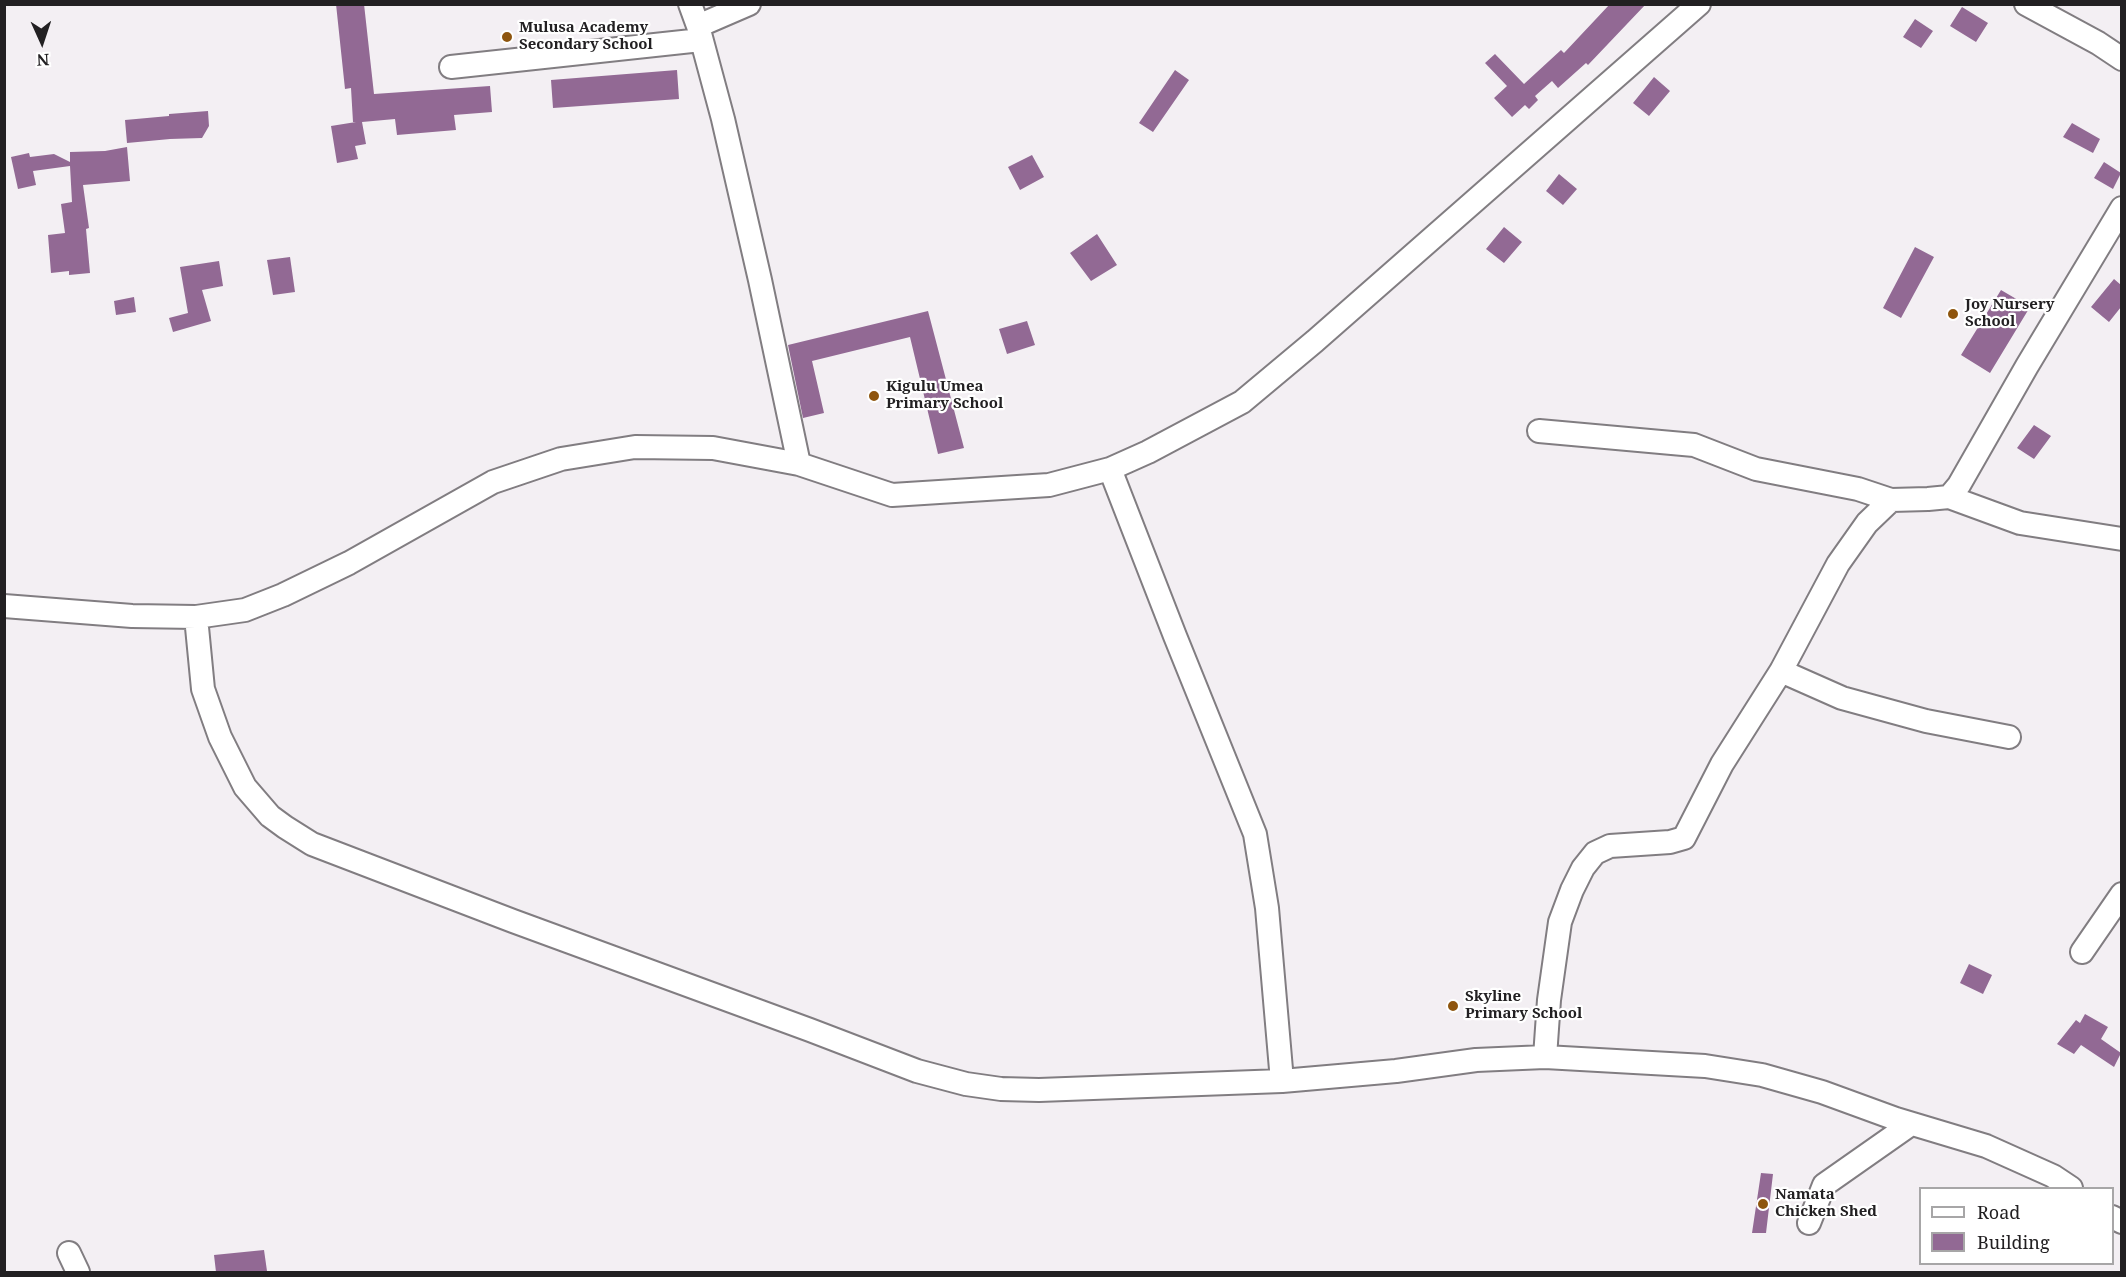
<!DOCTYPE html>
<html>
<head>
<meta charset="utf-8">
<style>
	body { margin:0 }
	#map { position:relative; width:2126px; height:1277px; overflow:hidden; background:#f3eff3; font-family:"Noto Serif",serif }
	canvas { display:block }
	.frame { position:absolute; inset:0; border:6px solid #222022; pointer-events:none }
	.legend { position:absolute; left:1919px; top:1187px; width:195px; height:78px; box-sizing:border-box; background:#fff; border:2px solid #a7a6a7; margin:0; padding:8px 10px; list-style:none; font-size:18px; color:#222022 }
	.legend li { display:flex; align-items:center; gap:12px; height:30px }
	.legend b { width:30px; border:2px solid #a7a6a7 }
	.north { position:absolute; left:12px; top:12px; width:60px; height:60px; -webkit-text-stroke:4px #fff; paint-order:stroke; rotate:177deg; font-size:16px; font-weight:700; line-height:24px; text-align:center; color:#222022 }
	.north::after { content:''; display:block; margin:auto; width:21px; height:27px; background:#222022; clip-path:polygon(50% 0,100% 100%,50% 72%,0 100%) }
</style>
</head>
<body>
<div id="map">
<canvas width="2126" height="1277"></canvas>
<div class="frame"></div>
<ul class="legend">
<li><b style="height:8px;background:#fff"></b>Road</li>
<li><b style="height:16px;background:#926994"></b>Building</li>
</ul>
<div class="north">N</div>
</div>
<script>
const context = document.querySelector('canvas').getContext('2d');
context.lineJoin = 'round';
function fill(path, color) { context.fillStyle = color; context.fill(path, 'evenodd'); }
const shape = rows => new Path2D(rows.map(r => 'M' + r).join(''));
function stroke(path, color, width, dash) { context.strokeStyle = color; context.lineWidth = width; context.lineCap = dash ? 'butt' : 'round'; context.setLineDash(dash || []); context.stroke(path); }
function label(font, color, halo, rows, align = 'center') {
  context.font = font + ' "Noto Serif",serif'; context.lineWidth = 4.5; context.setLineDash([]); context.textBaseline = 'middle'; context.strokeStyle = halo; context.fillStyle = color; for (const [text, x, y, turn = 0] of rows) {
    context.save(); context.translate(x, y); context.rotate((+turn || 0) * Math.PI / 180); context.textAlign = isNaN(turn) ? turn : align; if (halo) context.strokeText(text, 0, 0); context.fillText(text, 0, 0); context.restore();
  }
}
fill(shape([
	[336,4,364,4,374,94,490,86,492,112,454,115,456,130,397,135,395,119,362,122,366,144,355,146,358,159,337,163,331,126,356,122,353,122,351,88,345,89],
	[1610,4,1646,4,1588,65,1586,63,1558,88,1552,81,1535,96,1538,100,1529,109,1525,105,1512,117,1494,98,1507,86,1485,63,1495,54,1524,84,1561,50,1564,53],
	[1962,7,1988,23,1976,42,1950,26],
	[1915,19,1933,31,1921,48,1903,37],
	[677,70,679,99,553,108,551,80],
	[1175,70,1189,80,1153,132,1139,123],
	[1654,77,1670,91,1649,116,1633,103],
	[208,111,209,126,202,138,170,139,127,143,125,120,169,116,169,114],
	[2072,123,2100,139,2093,153,2063,137],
	[127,147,130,181,83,185,89,228,86,229,90,273,69,275,69,271,51,273,48,235,65,233,61,204,72,202,70,166,33,171,36,185,18,189,11,157,29,153,30,157,54,154,70,162,70,152,105,151],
	[1032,155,1044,177,1020,190,1008,167],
	[2104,162,2121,173,2113,189,2094,178],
	[1559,174,1577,189,1563,205,1546,191],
	[1504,227,1522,242,1504,263,1486,249],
	[1097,234,1117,265,1091,281,1070,253],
	[1915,247,1934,257,1901,318,1883,308],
	[290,257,295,292,273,295,267,260],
	[219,261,223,286,202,290,211,321,173,332,169,318,188,313,180,267],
	[2114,279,2121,285,2121,307,2109,322,2091,307],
	[2001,290,2030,307,1990,373,1961,355],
	[134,297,136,312,116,315,114,301],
	[928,311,964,448,938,454,910,337,812,361,824,413,803,418,788,345],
	[1027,321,1035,345,1007,354,999,329],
	[2034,425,2051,436,2034,459,2017,448],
	[1969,964,1992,975,1983,994,1960,983],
	[2085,1014,2108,1027,2101,1039,2121,1053,2114,1067,2081,1045,2074,1054,2057,1044,2076,1020,2080,1023],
	[1761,1173,1773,1174,1766,1233,1752,1233],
	[264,1250,267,1271,216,1272,214,1255]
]), '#926994');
const minor = shape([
	[690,4,698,26,723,119,760,280,799,464],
	[2026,4,2098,43,2122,59],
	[698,26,749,4],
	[451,67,701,40],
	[1539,431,1694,445,1756,469,1858,489,1891,500],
	[1110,469,1175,636,1255,834,1267,908,1282,1081],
	[1949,497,2020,523,2122,539],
	[4,606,132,616,196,617,245,610,283,595,349,563,493,482,561,459,635,447,713,448,799,464,892,495,1049,485,1110,469,1148,452,1242,402,1315,341,1699,4],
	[196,617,203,689,220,737,245,787,270,816,285,827,312,844,513,921,810,1030,917,1071,966,1084,1001,1089,1039,1090,1282,1081,1396,1071,1476,1060,1545,1057,1705,1066,1762,1075,1822,1092,1896,1119,1986,1146,2053,1176,2071,1188],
	[1781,671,1842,698,1926,721,2009,737],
	[2082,952,2122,894],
	[1545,1057,1549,1000,1560,922,1572,890,1583,868,1595,853,1610,846,1670,842,1684,838,1722,764,1781,671,1838,564,1867,523,1891,500,1928,499,1949,497,1959,485,2027,366,2122,208],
	[2112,1217,2122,1222],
	[1809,1223,1824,1185,1911,1124],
	[69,1253,78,1272]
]);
stroke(minor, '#817d81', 26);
stroke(minor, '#fff', 22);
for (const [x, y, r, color] of [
	[507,37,6,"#8e550e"],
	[1953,314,6,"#8e550e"],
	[874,396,6,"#8e550e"],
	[1453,1006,6,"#8e550e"],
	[1763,1204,6,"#8e550e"]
]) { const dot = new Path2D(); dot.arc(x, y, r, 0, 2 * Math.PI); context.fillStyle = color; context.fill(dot); stroke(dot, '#fff', 2); }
label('bold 15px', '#222022', '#fff', [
	["Mulusa Academy",519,28],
	["Secondary School",519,45],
	["Joy Nursery",1965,305],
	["School",1965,322],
	["Kigulu Umea",886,387],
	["Primary School",886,404],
	["Skyline",1465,997],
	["Primary School",1465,1014],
	["Namata",1775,1195],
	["Chicken Shed",1775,1212]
], 'left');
</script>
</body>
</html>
